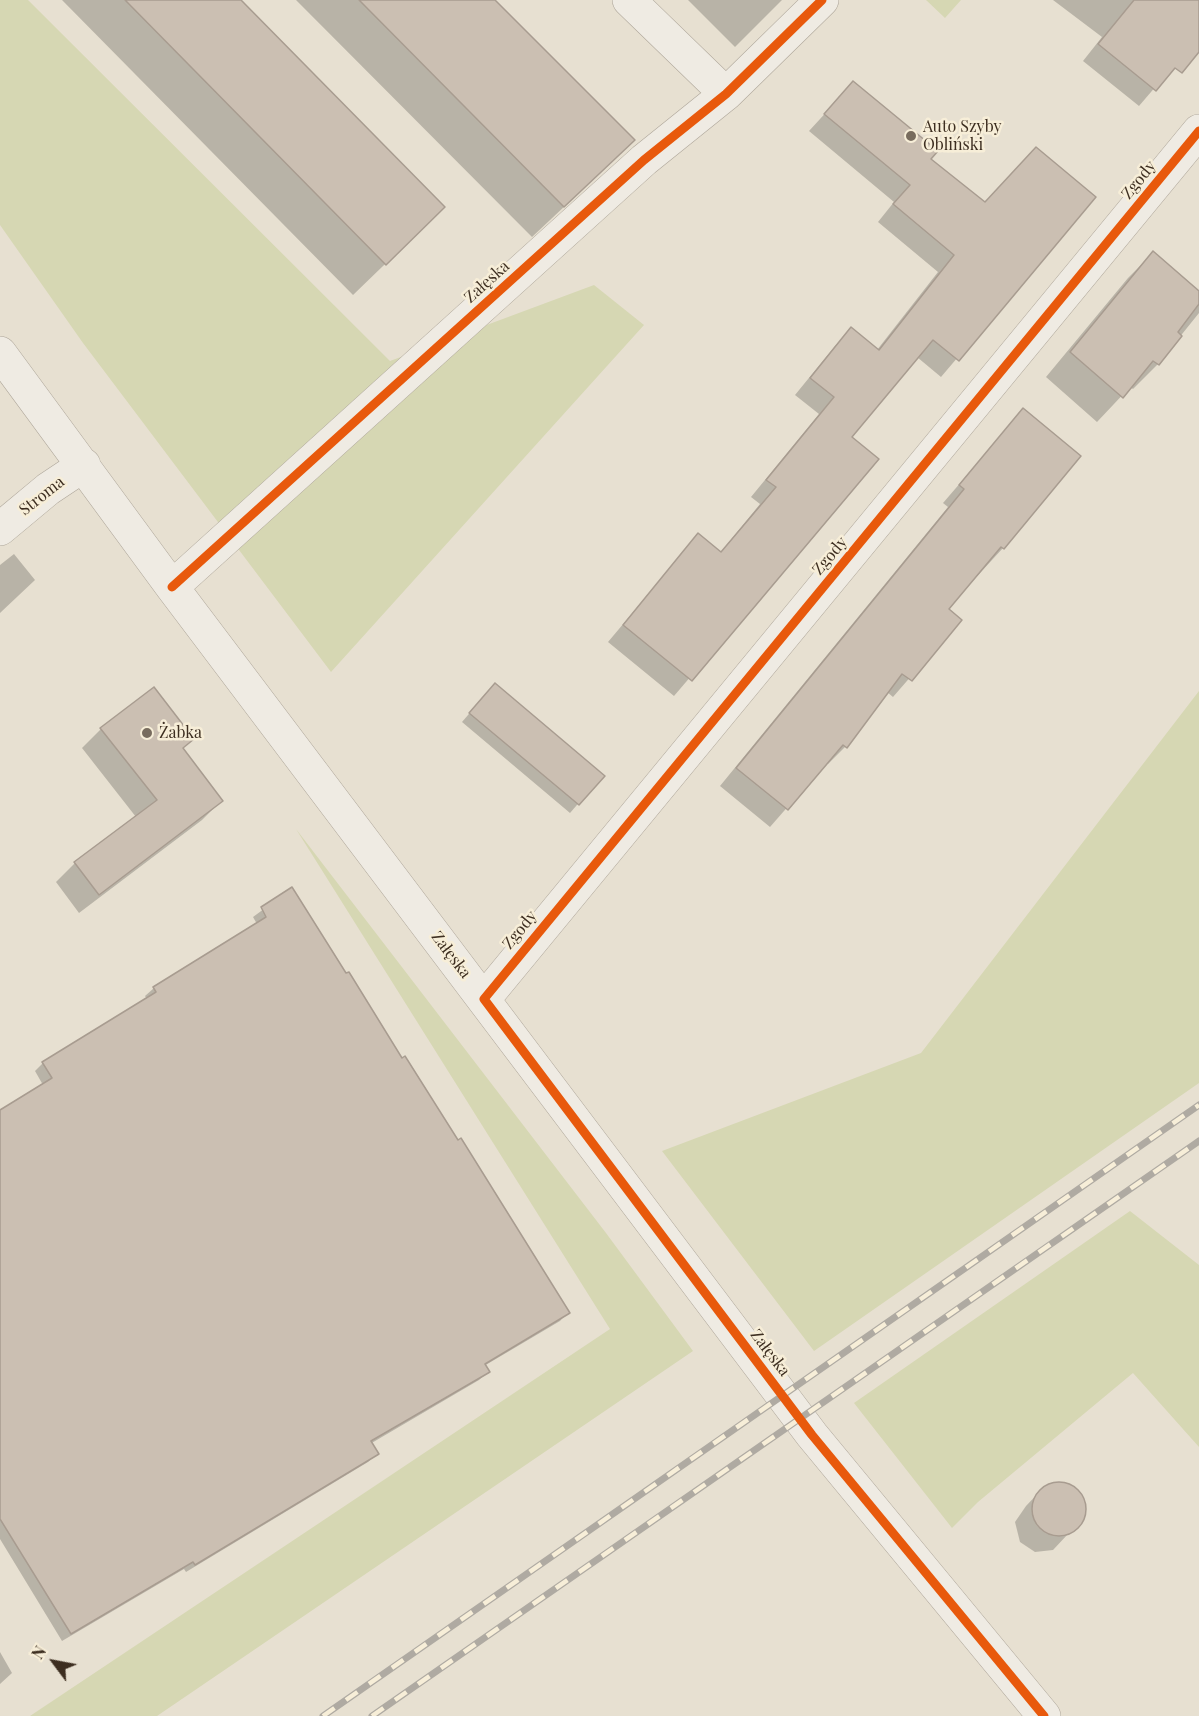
<!DOCTYPE html>
<html>
<head>
<meta charset="utf-8">
<style>
	body { margin:0 }
	#map { position:relative; width:1199px; height:1716px; overflow:hidden; background:#e7e0d1; font-family:"Playfair Display",serif }
	canvas { display:block }
	.north { position:absolute; left:24px; top:1632px; width:60px; height:60px; -webkit-text-stroke:4px #f7eed8; paint-order:stroke; rotate:302deg; font-size:16px; font-weight:700; line-height:24px; text-align:center; color:#3d2e20 }
	.north::after { content:''; display:block; margin:auto; width:21px; height:27px; background:#3d2e20; clip-path:polygon(50% 0,100% 100%,50% 72%,0 100%) }
</style>
</head>
<body>
<div id="map">
<canvas width="1199" height="1716"></canvas>
<div class="north">N</div>
</div>
<script>
const context = document.querySelector('canvas').getContext('2d');
context.lineJoin = 'round';
function fill(path, color) { context.fillStyle = color; context.fill(path, 'evenodd'); }
const shape = rows => new Path2D(rows.map(r => 'M' + r).join(''));
function stroke(path, color, width, dash) { context.strokeStyle = color; context.lineWidth = width; context.lineCap = dash ? 'butt' : 'round'; context.setLineDash(dash || []); context.stroke(path); }
function label(font, color, halo, rows, align = 'center') {
  context.font = font + ' "Playfair Display",serif'; context.lineWidth = 5; context.setLineDash([]); context.textBaseline = 'middle'; context.strokeStyle = halo; context.fillStyle = color; for (const [text, x, y, turn = 0] of rows) {
    context.save(); context.translate(x, y); context.rotate((+turn || 0) * Math.PI / 180); context.textAlign = isNaN(turn) ? turn : align; if (halo) context.strokeText(text, 0, 0); context.fillText(text, 0, 0); context.restore();
  }
}
fill(shape([
	[0,0,28,0,390,361,594,285,644,325,331,672,83,343,0,225],
	[926,0,961,0,945,18],
	[1199,691,1199,1083,814,1351,662,1151,921,1053],
	[296,829,606,1233,693,1351,157,1716,30,1716,610,1329],
	[1130,1211,1199,1265,1199,1447,1133,1373,978,1502,952,1528,854,1403]
]), '#d6d7b3');
fill(shape([
	[62,0,239,0,412,238,353,295],
	[296,0,493,0,601,172,532,237],
	[688,0,782,0,735,47],
	[1053,0,1138,0,1187,50,1139,106,1083,61,1102,37],
	[853,83,929,159,984,204,1094,197,941,377,917,357,849,437,877,459,674,696,608,642,698,535,720,553,760,504,751,497,819,414,795,395,835,346,851,329,877,350,938,272,878,222,894,202,809,131],
	[1153,253,1199,293,1199,313,1158,364,1133,389,1130,387,1097,422,1046,377,1128,278],
	[1023,410,1003,548,947,609,960,620,893,697,887,692,845,747,828,764,826,763,770,827,720,786,948,507,943,503],
	[14,554,35,580,0,613,0,565],
	[486,694,602,776,570,813,462,722],
	[101,729,192,739,182,749,221,801,202,820,79,913,56,882,75,863,136,817,82,748],
	[291,889,568,1312,560,1321,484,1366,488,1372,479,1380,370,1444,377,1453,368,1462,186,1572,184,1569,62,1641,0,1539,0,1111,43,1085,35,1071,43,1063,147,999,145,996,154,988,257,924,253,917],
	[1063,1484,1073,1487,1081,1495,1086,1505,1084,1517,1053,1550,1035,1552,1020,1542,1015,1522,1026,1506,1043,1488],
	[0,1652,12,1673,0,1684]
]), '#0003');
const building = shape([
	[125,0,241,0,445,207,386,265,125,0],
	[359,0,495,0,635,140,564,207,359,0],
	[1134,0,1199,0,1199,52,1182,73,1175,68,1156,91,1098,44,1134,0],
	[853,81,938,151,931,159,985,202,1036,147,1096,197,959,361,933,340,852,437,879,459,692,681,623,625,698,533,721,552,776,487,766,480,834,397,810,378,851,327,879,350,954,255,893,204,910,185,824,114,853,81],
	[1153,251,1199,291,1199,304,1178,332,1182,336,1159,365,1153,361,1123,398,1070,352,1153,251],
	[1023,408,1081,456,1004,549,1001,547,949,609,962,620,912,681,902,674,847,748,843,745,788,810,736,768,964,489,959,485,1023,408],
	[495,683,605,776,579,805,469,713,495,683],
	[154,687,194,739,183,748,223,801,99,895,74,862,157,800,100,728,154,687],
	[292,887,346,973,349,972,402,1058,405,1056,458,1140,461,1138,570,1313,485,1364,490,1372,371,1441,379,1454,195,1565,193,1562,71,1634,0,1519,0,1110,52,1078,42,1062,156,992,153,987,266,917,261,907,292,887],
	'1032 1509a27 27 0 1 1 54 0a27 27 0 1 1-54 0Z'
]);
fill(building, '#cbbfb2');
stroke(building, '#a89c90', 1.5);
const minor = shape([
	[629,0,726,94],
	[0,353,172,587,812,1435,1044,1716],
	[0,529,48,489,84,465],
	[172,587,644,160,726,94,822,0],
	[484,999,1199,131]
]);
stroke(minor, '#ada599', 34);
stroke(minor, '#efebe3', 33);
const rail = shape([
	[323,1716,1199,1105],
	[372,1716,1199,1141]
]);
stroke(rail, '#afaaa2', 7);
stroke(rail, '#f7eed8', 4.5, [14]);
stroke(shape([
	[172,587,644,160,726,94,822,0],
	[1044,1716,812,1435,484,999,1199,131]
]), '#e8590c', 9);
for (const [x, y, r, color] of [
	[911,136,6,"#786c5e"],
	[147,733,6,"#786c5e"]
]) { const dot = new Path2D(); dot.arc(x, y, r, 0, 2 * Math.PI); context.fillStyle = color; context.fill(dot); stroke(dot, '#f7eed8', 2); }
label('16px', '#3d2e20', '#f7eed8', [
	["Auto Szyby",923,127],
	["Obliński",923,145],
	["Żabka",159,733]
], 'left');
label('16px', '#3d2e20', '#f7eed8', [
	["Zgody",1139,180,-51],
	["Załęska",487,282,-42],
	["Stroma",42,496,-38],
	["Zgody",830,556,-50],
	["Zgody",520,930,-51],
	["Załęska",451,955,53],
	["Załęska",770,1353,53]
]);
</script>
</body>
</html>
